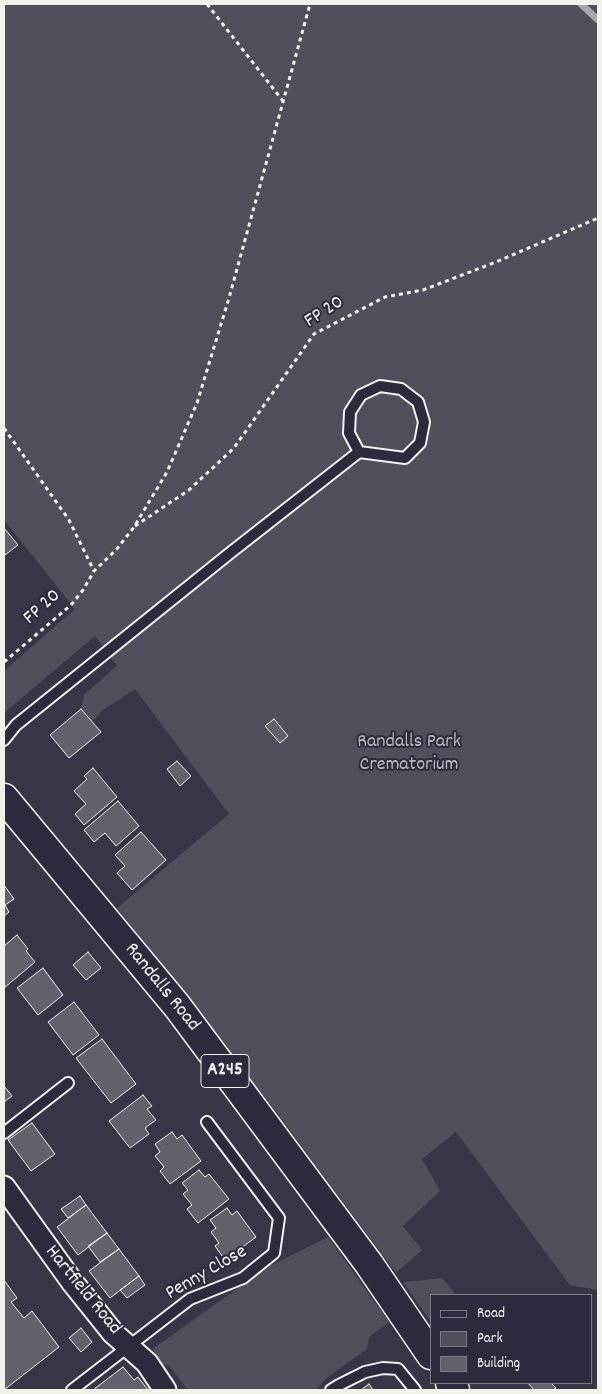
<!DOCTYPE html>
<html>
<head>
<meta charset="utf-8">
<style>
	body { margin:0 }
	#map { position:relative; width:602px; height:1394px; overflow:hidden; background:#3b3647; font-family:Dekko,sans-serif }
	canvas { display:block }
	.frame { position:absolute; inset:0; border:5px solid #f4f1e8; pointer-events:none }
	.legend { position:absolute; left:430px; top:1294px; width:162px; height:90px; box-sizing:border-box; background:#2f2a3d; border:1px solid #7e7a81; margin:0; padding:6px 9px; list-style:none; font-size:15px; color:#f4f1e8 }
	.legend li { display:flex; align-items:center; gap:10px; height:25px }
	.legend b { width:25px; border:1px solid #7e7a81 }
</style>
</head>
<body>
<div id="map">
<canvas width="602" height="1394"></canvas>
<div class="frame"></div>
<ul class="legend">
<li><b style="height:6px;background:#2f2a3d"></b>Road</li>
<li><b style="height:14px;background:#534e5c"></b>Park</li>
<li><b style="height:14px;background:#65616c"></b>Building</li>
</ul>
</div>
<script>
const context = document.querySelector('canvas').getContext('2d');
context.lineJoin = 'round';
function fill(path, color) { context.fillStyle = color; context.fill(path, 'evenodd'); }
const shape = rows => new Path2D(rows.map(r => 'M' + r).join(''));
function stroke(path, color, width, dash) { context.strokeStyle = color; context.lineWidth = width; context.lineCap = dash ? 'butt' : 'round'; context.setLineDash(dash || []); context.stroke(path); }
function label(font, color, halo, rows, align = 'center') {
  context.font = font + ' Dekko,sans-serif'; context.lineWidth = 4; context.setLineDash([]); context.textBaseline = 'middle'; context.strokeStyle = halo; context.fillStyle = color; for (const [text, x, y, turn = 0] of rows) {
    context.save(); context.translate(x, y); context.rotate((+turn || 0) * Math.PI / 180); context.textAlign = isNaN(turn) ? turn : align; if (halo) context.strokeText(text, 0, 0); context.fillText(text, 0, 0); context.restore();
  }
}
fill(shape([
	[4,4,598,4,598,1292,597,1290,570,1285,456,1132,422,1159,440,1191,403,1226,422,1250,396,1273,277,1113,117,908,229,814,135,689,103,710,92,721,81,709,84,695,117,666,95,636,4,713,4,671,75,609,4,520],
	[328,1237,389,1322,369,1337,367,1349,328,1377,315,1390,188,1390,169,1366,159,1363,153,1349,161,1343,266,1268],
	[442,1278,456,1295,431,1295,431,1322,403,1282]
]), '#534e5c');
stroke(shape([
	[581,4,598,20]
]), '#aaa6a7', 7);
const building = shape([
	[4,528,18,545,5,555,4,553,4,528],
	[81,709,101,732,69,758,50,735,81,709],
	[274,719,288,736,280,743,265,726,274,719],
	[177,761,191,776,180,786,167,769,177,761],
	[93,768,117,797,84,825,75,814,86,804,74,791,87,779,84,776,93,768],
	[118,801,139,826,116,846,105,833,94,842,84,830,118,801],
	[141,832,166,860,132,890,117,873,125,866,115,855,141,832],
	[4,885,14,899,5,905,9,912,4,916,4,885],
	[17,935,28,949,26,951,35,962,4,988,4,946,17,935],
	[88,952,101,968,86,980,73,965,88,952],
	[43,968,63,995,38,1015,17,988,43,968],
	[74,1002,99,1035,73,1055,48,1022,74,1002],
	[102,1039,136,1084,111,1103,76,1058,102,1039],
	[4,1086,12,1096,4,1102,4,1086],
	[143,1095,152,1106,147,1109,156,1120,145,1128,149,1134,130,1148,109,1121,143,1095],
	[32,1123,55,1154,31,1171,8,1140,32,1123],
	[172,1132,177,1139,182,1135,201,1161,170,1184,160,1171,164,1167,155,1156,160,1152,155,1144,172,1132],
	[199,1170,205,1177,209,1174,229,1199,198,1223,187,1209,192,1205,183,1194,188,1190,182,1183,199,1170],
	[80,1196,86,1205,68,1218,61,1209,80,1196],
	[86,1205,107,1233,78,1255,57,1227,86,1205],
	[227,1208,232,1215,237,1211,256,1237,225,1260,215,1246,219,1243,211,1232,216,1228,210,1220,227,1208],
	[107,1233,119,1249,100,1262,88,1246,107,1233],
	[119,1249,139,1276,110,1298,89,1271,119,1249],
	[139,1276,145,1285,127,1298,120,1290,139,1276],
	[4,1280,17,1298,11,1302,24,1318,32,1311,59,1347,4,1390,4,1280],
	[81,1328,92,1342,81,1352,69,1338,81,1328],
	[123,1367,134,1380,138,1377,148,1390,93,1390,123,1367],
	[528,1383,551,1383,556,1388,553,1390,534,1390,528,1383],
	[369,1384,373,1390,361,1390,369,1384]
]);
fill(building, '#65616c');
stroke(building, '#f4f1e8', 1);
const lane = shape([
	[4,740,16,725,230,553,359,452,405,458,420,443,424,422,418,402,401,389,380,386,361,395,350,412,349,433,359,452],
	[4,1133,68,1083],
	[72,1390,190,1299,243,1278,274,1253,279,1218,207,1122],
	[331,1390,339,1385,365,1372,383,1368,398,1369,415,1390]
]);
const street = shape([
	[4,1187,73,1283,113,1333,147,1363,165,1390]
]);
const primary = shape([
	[4,798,177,1006,369,1264,431,1355],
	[450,1383,455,1390]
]);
stroke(lane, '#f4f1e8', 14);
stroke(street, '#f4f1e8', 25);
stroke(primary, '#f4f1e8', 31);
stroke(shape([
	[207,4,283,101],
	[4,428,69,520,94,571],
	[135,526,189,490,234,448,314,334,385,297,423,290,496,262,598,218],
	[4,662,71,605,83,590,94,571,116,550,134,527,167,472,197,403,229,298,310,4]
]), '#f4f1e8', 3, [4, 4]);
stroke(lane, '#2f2a3d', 10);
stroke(street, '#2f2a3d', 21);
stroke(primary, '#2f2a3d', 28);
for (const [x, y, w] of [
	[225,1071,48]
]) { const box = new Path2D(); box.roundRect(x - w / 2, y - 16.5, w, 33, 4); context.fillStyle = '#2f2a3d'; context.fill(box); stroke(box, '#f4f1e8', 1); }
label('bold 19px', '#f4f1e8', null, [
	["A245",225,1071]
]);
label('20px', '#f4f1e8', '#2f2a3d', [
	["FP 20",325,313,-33],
	["FP 20",43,608,-42],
	["Randalls Road",161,988,51],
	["Penny Close",207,1274,-30],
	["Hartfield Road",82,1291,51]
]);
label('20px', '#bcb8b7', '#2f2a3d', [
	["Randalls Park",409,743],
	["Crematorium",409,766]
]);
</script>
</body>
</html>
